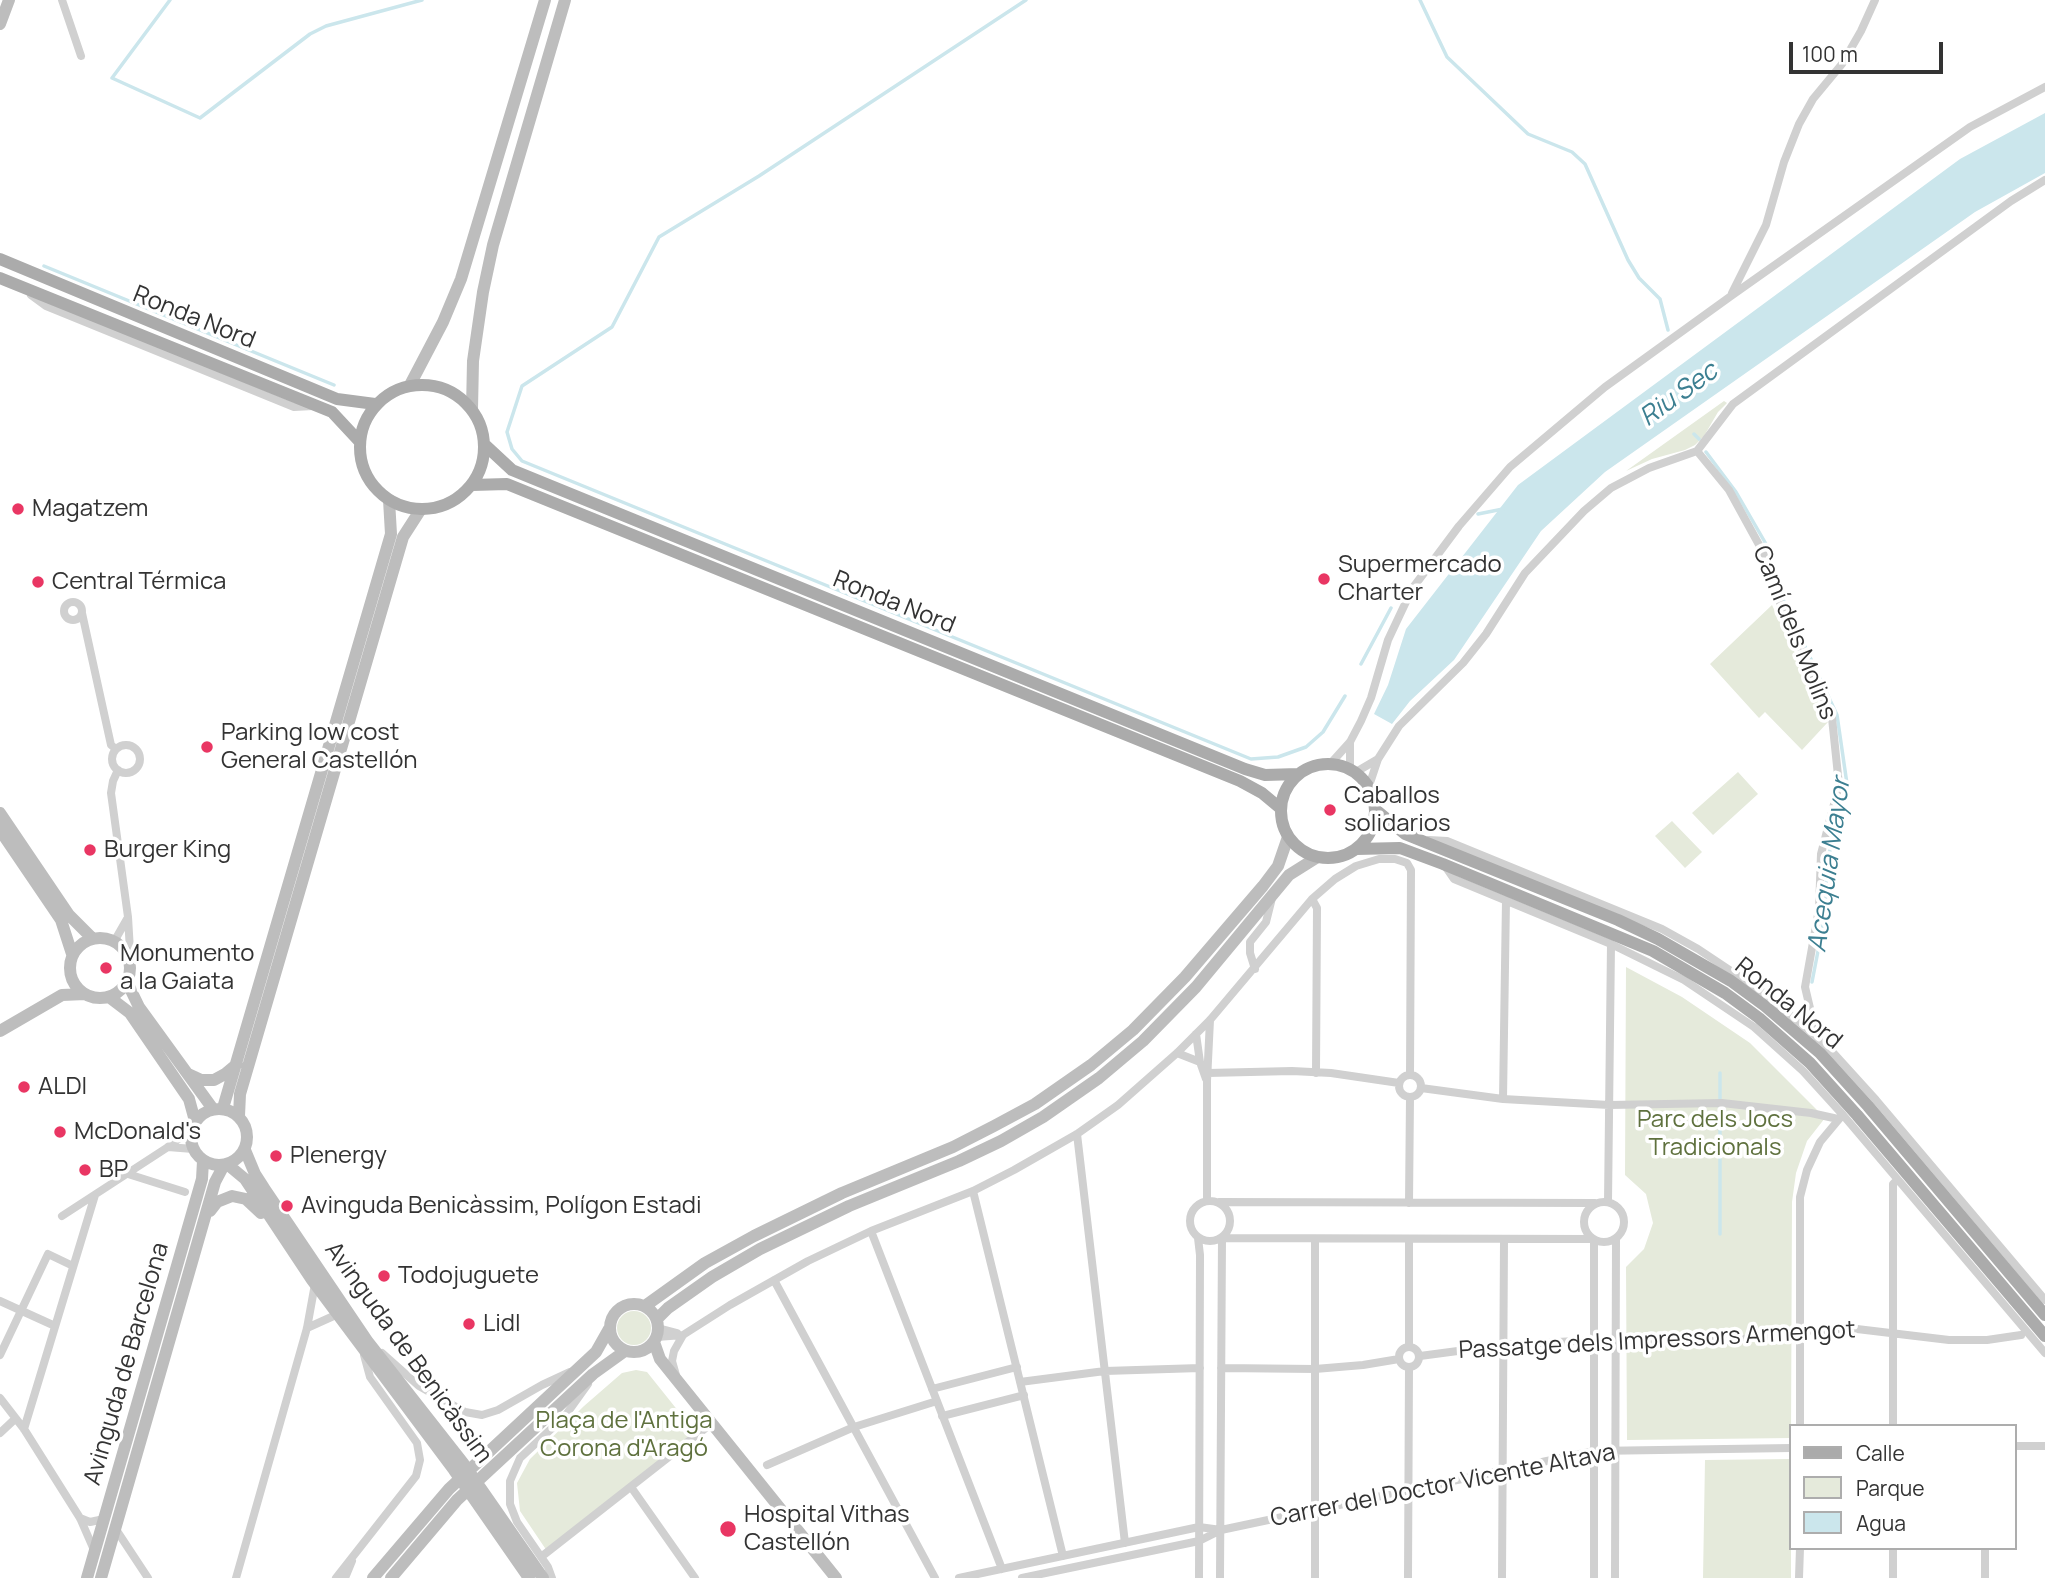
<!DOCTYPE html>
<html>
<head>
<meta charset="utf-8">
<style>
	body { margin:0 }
	#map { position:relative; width:2045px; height:1578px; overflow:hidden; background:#fff; font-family:Manrope,sans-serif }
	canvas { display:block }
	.legend { position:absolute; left:1789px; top:1424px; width:228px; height:126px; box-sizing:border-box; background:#fff; border:2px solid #adadad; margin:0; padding:9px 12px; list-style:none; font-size:21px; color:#333 }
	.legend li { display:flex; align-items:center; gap:14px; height:35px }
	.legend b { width:35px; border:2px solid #adadad }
	.scale { position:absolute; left:1789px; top:42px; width:154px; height:32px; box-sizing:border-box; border:4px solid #333; border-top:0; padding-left:9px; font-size:21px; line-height:24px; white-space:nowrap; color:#333; -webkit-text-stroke:5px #fff; paint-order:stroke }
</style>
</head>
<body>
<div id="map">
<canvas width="2045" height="1578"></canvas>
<ul class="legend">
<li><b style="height:9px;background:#ababab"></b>Calle</li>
<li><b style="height:19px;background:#e5eadb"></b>Parque</li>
<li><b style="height:19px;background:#cbe6ec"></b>Agua</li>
</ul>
<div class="scale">100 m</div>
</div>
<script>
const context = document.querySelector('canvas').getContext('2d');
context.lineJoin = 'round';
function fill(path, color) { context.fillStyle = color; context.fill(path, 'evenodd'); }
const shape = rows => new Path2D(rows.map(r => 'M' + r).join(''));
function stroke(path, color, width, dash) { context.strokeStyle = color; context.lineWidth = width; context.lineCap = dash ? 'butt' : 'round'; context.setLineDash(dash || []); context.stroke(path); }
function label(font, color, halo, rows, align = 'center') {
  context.font = font + ' Manrope,sans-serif'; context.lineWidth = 7; context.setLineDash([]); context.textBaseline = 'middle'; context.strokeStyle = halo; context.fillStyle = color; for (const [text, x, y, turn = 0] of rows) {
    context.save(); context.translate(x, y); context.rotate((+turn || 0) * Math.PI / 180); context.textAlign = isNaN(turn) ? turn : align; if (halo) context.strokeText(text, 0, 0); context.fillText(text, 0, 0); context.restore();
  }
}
fill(shape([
	[1724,401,1727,403,1718,412,1704,436,1695,445,1685,450,1652,459,1626,471],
	[1772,605,1828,722,1802,750,1765,712,1759,718,1710,664],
	[1738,772,1758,794,1713,835,1692,813],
	[1672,821,1702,852,1685,868,1655,836],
	[1626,967,1682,997,1750,1043,1825,1118,1807,1141,1796,1173,1792,1202,1791,1438,1627,1440,1626,1267,1644,1249,1653,1223,1646,1194,1625,1175],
	'617 1328a17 17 0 1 1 34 0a17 17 0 1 1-34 0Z',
	[636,1370,647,1372,699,1437,549,1554,520,1511,517,1483,530,1459,584,1406,622,1373],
	[1791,1459,1791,1578,1703,1578,1705,1460]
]), '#e5eadb');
fill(shape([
	[2045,113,2045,173,1975,212,1605,472,1541,531,1454,660,1410,701,1392,724,1374,714,1388,685,1406,629,1518,485,1960,159]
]), '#cbe6ec');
stroke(shape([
	[170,0,112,78,200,118,310,34,326,26,422,0],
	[1026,0,759,176,659,237,612,327,522,386,507,432,512,449,522,461,1251,759,1278,757,1306,747,1323,732,1345,696],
	[1420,0,1447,57,1528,134,1572,152,1585,164,1628,260,1639,278,1660,299,1668,330],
	[44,266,334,385],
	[1694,434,1699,439],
	[1706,452,1736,492,1766,544],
	[1478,514,1503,509],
	[1770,553,1774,580,1837,715,1847,784,1827,862,1825,915,1812,982],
	[1361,664,1391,608],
	[1720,1234,1720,1073]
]), '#cbe6ec', 3.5);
stroke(shape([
	[62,0,81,56],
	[1732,293,1766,225,1784,162,1799,124,1813,99,1842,64,1861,31,1875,0],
	[31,295,46,306,294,407,313,406],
	[1697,451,1729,490,1763,552,1769,578,1832,718,1839,785,1821,854,1819,909,1805,987,1817,1038],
	'64 611a9 9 0 1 1 18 0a9 9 0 1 1-18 0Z',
	[82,613,111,745,116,749],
	[1350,742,1350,768],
	'112 759a14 14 0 1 1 28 0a14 14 0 1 1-28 0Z',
	[1331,763,1350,742,1361,721,1371,698,1388,640,1412,589,1459,526,1510,467,1605,387,1731,296,1970,127,2045,87],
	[118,770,113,781,111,793,128,917,131,967],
	[1356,772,1378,759],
	[1369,786,1378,759,1399,726,1463,663,1486,634,1525,573,1584,511,1611,488,1649,468,1697,451,1733,404,2011,201,2045,180],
	[1429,840,1447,841,1662,929,1698,949,1770,997,1827,1046,1876,1100,2045,1300],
	[1445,866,1454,879,1611,944,1684,980,1754,1027,1803,1071,1843,1115,2045,1353],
	[1312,899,1317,908,1316,1073],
	[115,940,127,919],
	[1255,969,1250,953,1250,942,1266,922,1272,898],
	[1196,1034,1200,1062],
	[1177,1053,1200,1062,1206,1079],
	[1208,1073,1292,1071,1331,1073,1399,1083],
	'1399 1086a11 11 0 1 1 22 0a11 11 0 1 1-22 0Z',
	[1421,1088,1503,1099,1609,1105,1722,1103,1811,1113,1838,1119],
	[1503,1099,1506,900],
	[1077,1134,1125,1543],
	[168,1147,193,1149],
	[128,1174,185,1192],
	[973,1191,1063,1556],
	[1207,1200,1207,1081,1210,1020],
	'1190 1221a20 20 0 1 1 40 0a20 20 0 1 1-40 0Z',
	[1219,1202,1595,1203],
	[1608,1202,1611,944],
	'1584 1222a20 20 0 1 1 40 0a20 20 0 1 1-40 0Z',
	[1409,1203,1410,1097],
	[62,1216,168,1147,191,1129],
	[871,1231,1002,1569],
	[1198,1238,1200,1255,1199,1578],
	[1222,1238,1593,1239],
	[1409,1240,1409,1347],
	[774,1280,935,1578],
	[0,1301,55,1326],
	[307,1328,338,1314],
	[658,1328,677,1333],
	[657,1337,683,1335],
	'1399 1357a10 10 0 1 1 20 0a10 10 0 1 1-20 0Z',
	[382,1353,419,1386,465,1412,482,1415,498,1410,542,1385,570,1372],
	[0,1355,48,1254,73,1266],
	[1420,1356,1503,1345,1594,1340,1730,1341,1800,1331,1857,1329,1949,1340,1987,1340,2021,1335],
	[1221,1368,1315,1369,1363,1365,1399,1359],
	[676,1375,672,1361,674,1351,683,1335,730,1305,808,1261,871,1231,973,1191,1014,1170,1077,1134,1118,1105,1177,1053,1210,1020,1312,899,1335,879,1356,866,1379,859,1395,859,1407,863,1411,870,1410,1075],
	[1020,1382,1105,1371,1200,1368],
	[932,1389,1017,1367],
	[0,1398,24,1429,80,1518,94,1550],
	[942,1416,1024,1395],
	[1800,1426,1800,1197,1807,1170,1820,1142,1840,1118],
	[1893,1426,1893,1184,1897,1180],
	[24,1429,95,1195],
	[0,1433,15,1419],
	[2015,1446,2045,1446],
	[767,1465,854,1427,937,1401],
	[631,1487,695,1578],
	[80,1518,90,1522,104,1519],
	[115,1528,148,1578],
	[1985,1548,1985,1578],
	[541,1557,712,1423],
	[236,1578,307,1328,315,1284],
	[336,1578,416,1476,420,1460,417,1443,370,1377,364,1355],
	[345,1578,352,1561],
	[552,1578,548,1567,517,1522,510,1504,510,1481,520,1458,565,1416,588,1384],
	[959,1578,1199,1527,1221,1530],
	[1022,1578,1199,1541,1221,1530,1594,1451,1791,1448],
	[1220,1578,1222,1238],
	[1315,1578,1315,1240],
	[1408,1578,1409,1367],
	[1502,1578,1504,1240],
	[1594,1578,1594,1240],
	[1615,1578,1616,1239],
	[1799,1578,1800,1548],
	[1893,1578,1893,1548]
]), '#d0d0d0', 8);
stroke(shape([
	[0,24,9,0],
	[410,385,443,322,461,279,545,0],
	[472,409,473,361,483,292,493,245,565,0],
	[0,813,69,915,92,938],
	[0,830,61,920,72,954],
	'70 968a30 30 0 1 1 60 0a30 30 0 1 1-60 0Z',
	[127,982,139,1007,213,1109],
	[109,997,130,1013,189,1099,195,1121],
	[0,1031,62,995,85,994],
	[188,1074,201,1080,214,1080,225,1074,237,1064],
	[223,1108,391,534,389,500],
	'191 1137a28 28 0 1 1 56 0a28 28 0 1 1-56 0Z',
	[239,1116,240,1094,403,537,421,509],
	[245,1150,255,1174,264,1188,368,1342,463,1463,543,1578],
	[227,1164,245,1179,312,1280,454,1470,529,1578],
	[210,1211,217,1202,232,1196,246,1199,261,1213],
	'610 1328a24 24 0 1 1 48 0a24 24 0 1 1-48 0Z',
	[645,1306,705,1263,754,1236,842,1193,953,1147,994,1126,1035,1104,1091,1065,1133,1030,1185,977,1263,886,1278,866,1288,837],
	[657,1319,668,1308,712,1277,760,1249,849,1206,959,1161,1001,1141,1043,1117,1099,1078,1143,1041,1196,987,1289,875,1316,858],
	[654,1342,660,1359,836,1578],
	[87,1578,202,1179,203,1161],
	[101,1578,215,1182,224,1165],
	[373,1578,449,1489,596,1352,609,1329],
	[391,1578,457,1500,593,1374,625,1351]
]), '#bdbdbd', 12);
stroke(shape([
	[0,259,337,399,375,404],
	[0,278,332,412,359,441],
	'360 447a62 62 0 1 1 124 0a62 62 0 1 1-124 0Z',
	[484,444,512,470,1245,769,1265,775,1298,774],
	[472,485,507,484,1240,781,1262,793,1280,808],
	'1281 811a47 47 0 1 1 94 0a47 47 0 1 1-94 0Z',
	[1376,810,1405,834,1618,920,1658,939,1731,981,1765,1006,1820,1053,1868,1106,2045,1315],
	[1356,849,1400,848,1443,864,1653,951,1725,993,1759,1018,1810,1063,1857,1115,2045,1336]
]), '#ababab', 12);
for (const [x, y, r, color] of [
	[18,509,7,"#e93663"],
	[1324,579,7,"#e93663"],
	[38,582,7,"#e93663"],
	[207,747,7,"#e93663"],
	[1330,810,7,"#e93663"],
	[90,850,7,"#e93663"],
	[106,968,7,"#e93663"],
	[24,1087,7,"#e93663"],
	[60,1132,7,"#e93663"],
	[276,1156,7,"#e93663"],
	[85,1170,7,"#e93663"],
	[287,1206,7,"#e93663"],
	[384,1276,7,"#e93663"],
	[469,1324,7,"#e93663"],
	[728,1529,9,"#e93663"]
]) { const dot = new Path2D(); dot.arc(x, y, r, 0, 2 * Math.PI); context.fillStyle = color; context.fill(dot); stroke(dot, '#fff', 2.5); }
label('24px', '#333', '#fff', [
	["Ronda Nord",194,318,22],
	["Ronda Nord",894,603,22],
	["Camí dels Molins",1794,633,68],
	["Ronda Nord",1788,1004,39],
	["Passatge dels Impressors Armengot",1657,1341,-3],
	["Avinguda de Benicàssim",408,1353,54],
	["Avinguda de Barcelona",127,1364,-74],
	["Carrer del Doctor Vicente Altava",1443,1486,-11]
]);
label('24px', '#333', '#fff', [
	["Magatzem",32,509],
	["Supermercado",1338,565],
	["Charter",1338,593],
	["Central Térmica",52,582],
	["Parking low cost",221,733],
	["General Castellón",221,761],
	["Caballos",1344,796],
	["solidarios",1344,824],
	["Burger King",104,850],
	["Monumento",120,954],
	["a la Gaiata",120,982],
	["ALDI",38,1087],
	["McDonald's",74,1132],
	["Plenergy",290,1156],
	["BP",99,1170],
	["Avinguda Benicàssim, Polígon Estadi",301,1206],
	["Todojuguete",398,1276],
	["Lidl",483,1324],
	["Hospital Vithas",744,1515],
	["Castellón",744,1543]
], 'left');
label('24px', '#5f713e', '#fff', [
	["Parc dels Jocs",1715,1120],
	["Tradicionals",1715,1148],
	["Plaça de l'Antiga",624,1421],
	["Corona d'Aragó",624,1449]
]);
label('italic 26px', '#3c7f91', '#fff', [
	["Riu Sec",1679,395,-36],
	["Acequia Mayor",1830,865,-82]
]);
</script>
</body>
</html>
